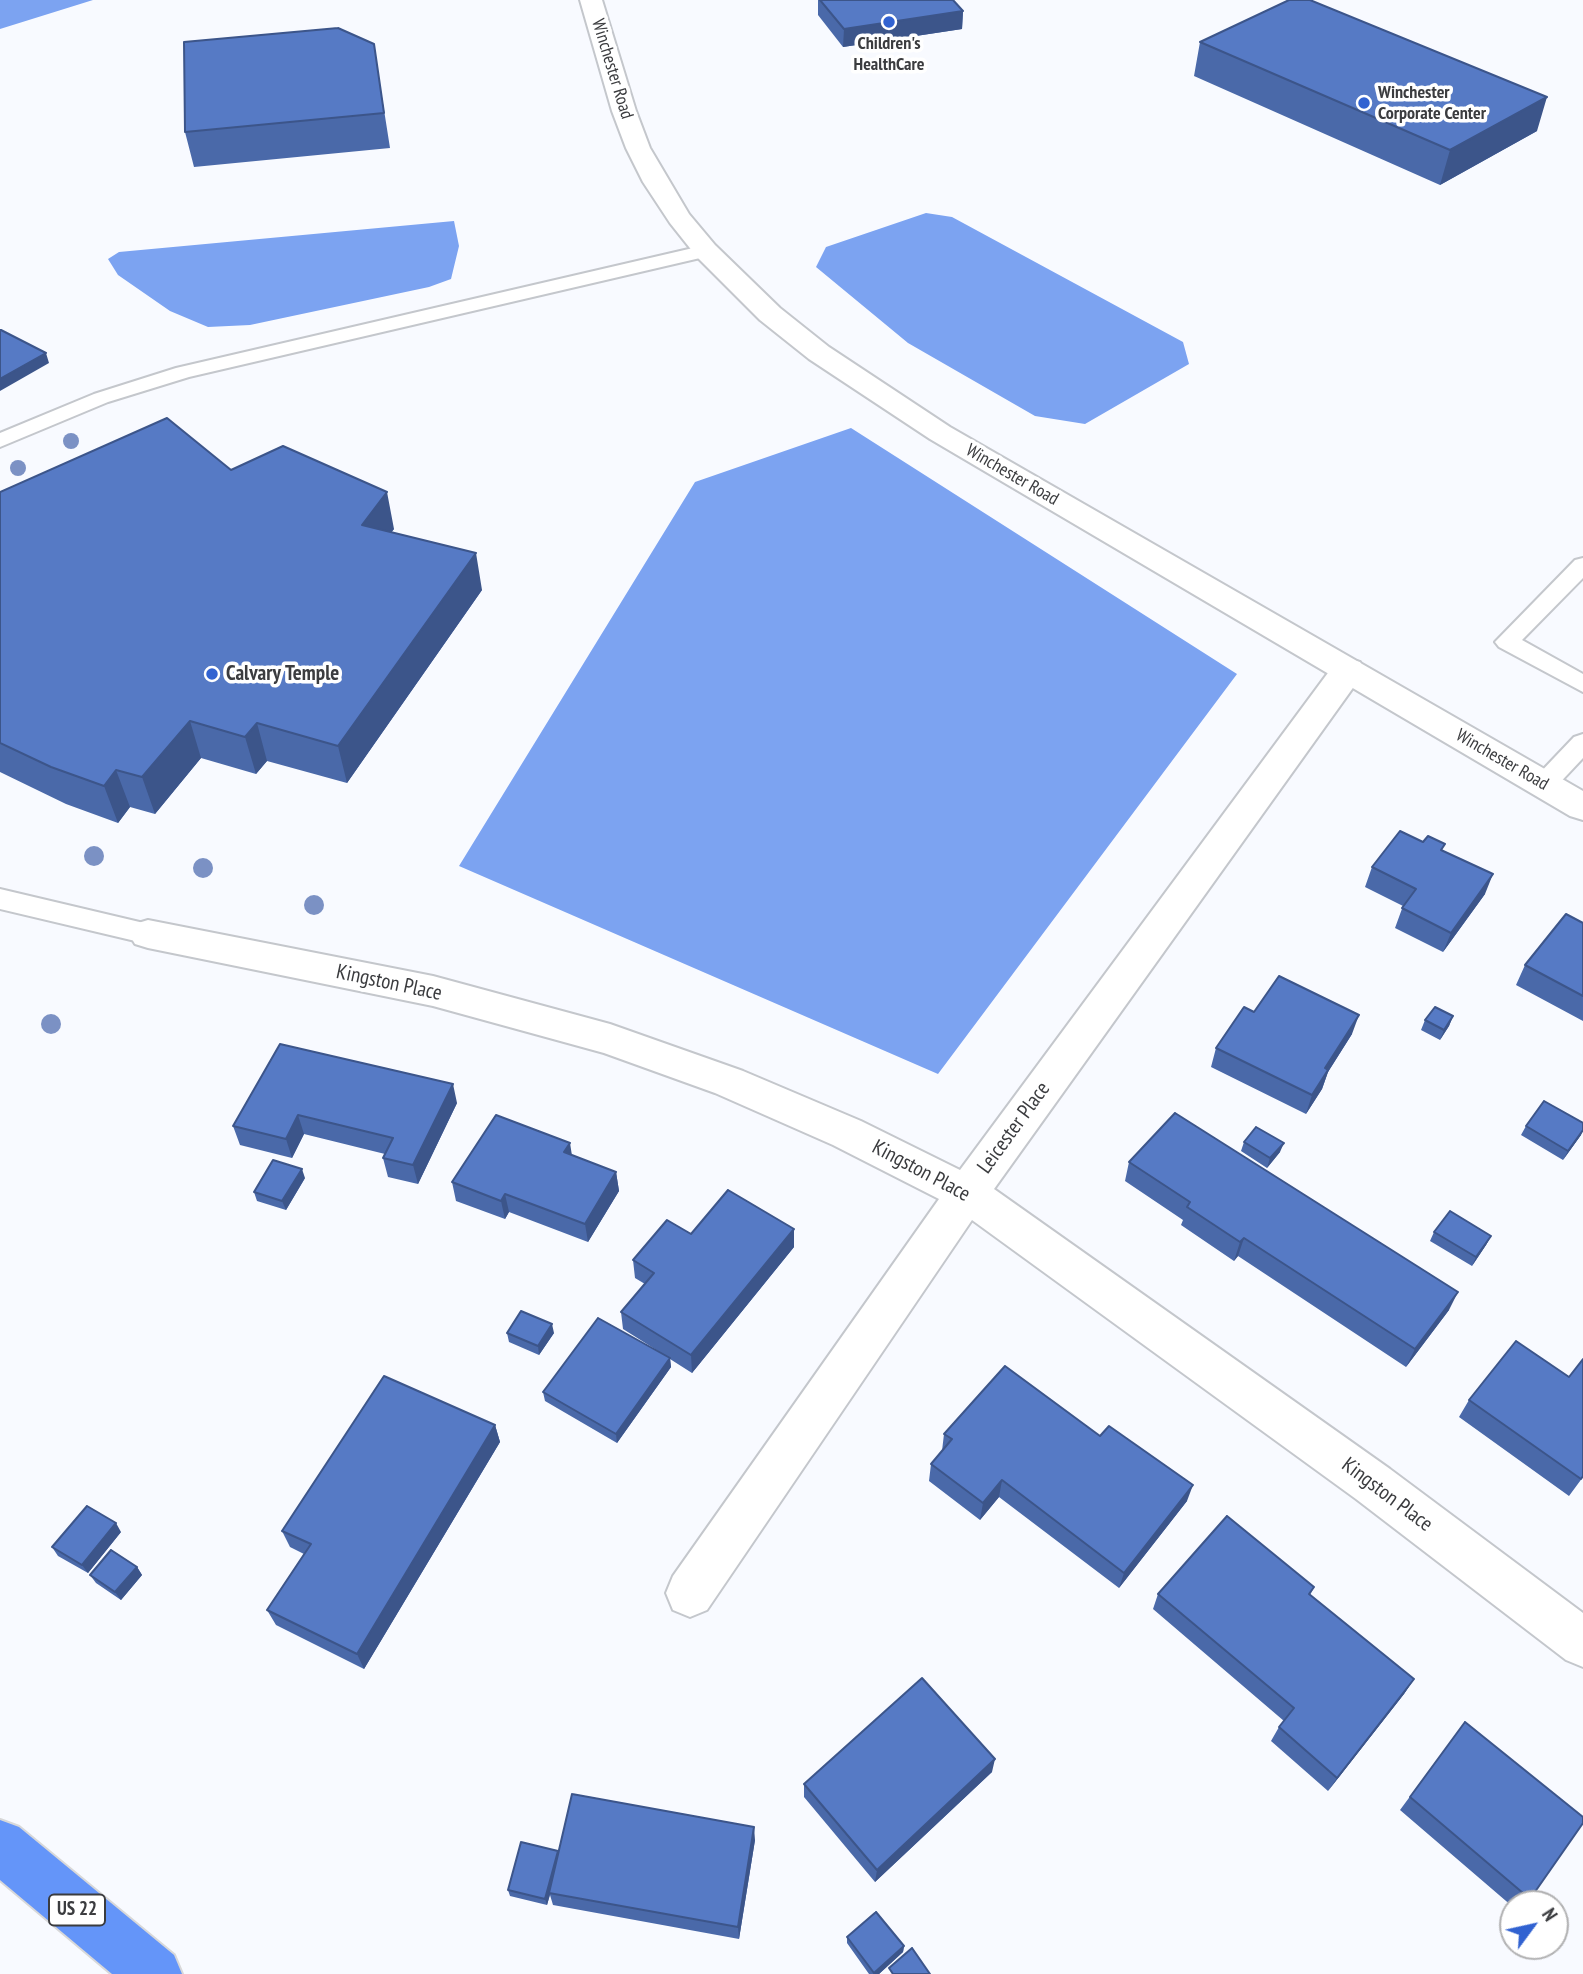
<!DOCTYPE html>
<html>
<head>
<meta charset="utf-8">
<style>
	body { margin:0 }
	#map { position:relative; width:1583px; height:1974px; overflow:hidden; background:#f8faff; font-family:"PT Sans Narrow",sans-serif }
	canvas { display:block }
	.north { position:absolute; left:1499px; top:1890px; width:70px; height:70px; box-sizing:border-box; background:#fff; border:2px solid #b1b1b2; border-radius:50%; rotate:57deg; font-size:19px; font-weight:700; line-height:28px; text-align:center; color:#3b3c3f }
	.north::after { content:''; display:block; margin:auto; width:24px; height:32px; background:#3162d1; clip-path:polygon(50% 0,100% 100%,50% 72%,0 100%) }
</style>
</head>
<body>
<div id="map">
<canvas width="1583" height="1974"></canvas>
<div class="north">N</div>
</div>
<script>
const context = document.querySelector('canvas').getContext('2d');
context.lineJoin = 'round';
function fill(path, color) { context.fillStyle = color; context.fill(path, 'evenodd'); }
const shape = rows => new Path2D(rows.map(r => 'M' + r).join(''));
function stroke(path, color, width, dash) { context.strokeStyle = color; context.lineWidth = width; context.lineCap = dash ? 'butt' : 'round'; context.setLineDash(dash || []); context.stroke(path); }
function label(font, color, halo, rows, align = 'center') {
  context.font = font + ' "PT Sans Narrow",sans-serif'; context.lineWidth = 7; context.setLineDash([]); context.textBaseline = 'middle'; context.strokeStyle = halo; context.fillStyle = color; for (const [text, x, y, turn = 0] of rows) {
    context.save(); context.translate(x, y); context.rotate((+turn || 0) * Math.PI / 180); context.textAlign = isNaN(turn) ? turn : align; if (halo) context.strokeText(text, 0, 0); context.fillText(text, 0, 0); context.restore();
  }
}
fill(shape([
	[0,0,93,0,0,29],
	[926,213,952,217,1183,342,1189,364,1085,424,1035,416,908,343,816,267,826,247],
	[454,221,459,246,451,279,429,287,250,325,208,327,170,311,118,275,108,259,119,252],
	[851,428,1237,674,938,1074,459,866,695,482]
]), '#7ca3f1');
const lane = shape([
	[706,245,716,251,713,255,189,377,108,402,0,447,0,433,94,394,176,368,706,245],
	[1583,558,1583,578,1522,640,1583,674,1583,692,1499,647,1495,642,1575,560,1583,558],
	[1583,734,1583,758,1553,790,1544,793,1535,790,1531,784,1535,778,1574,737,1583,734],
	[0,889,148,924,158,927,162,934,158,941,148,944,0,909,0,889]
]);
const street = shape([
	[1348,659,1360,662,1365,670,1360,678,994,1189,1390,1469,1583,1613,1583,1667,1566,1660,1356,1499,972,1220,707,1610,690,1617,673,1610,666,1593,673,1576,939,1199,833,1145,715,1093,604,1053,433,1006,148,948,135,944,129,934,135,924,148,920,433,976,610,1024,743,1071,861,1121,960,1170,1336,662,1348,659]
]);
const secondary = shape([
	[580,0,602,0,636,111,650,148,689,214,715,245,780,308,829,347,950,427,1583,791,1583,820,1570,816,930,439,809,359,760,320,697,257,670,223,643,182,626,148,612,111,580,0]
]);
const highway = shape([
	[0,1820,19,1827,174,1955,182,1974,112,1974,0,1880,0,1820]
]);
stroke(lane, '#c4c7cc', 4);
stroke(street, '#c4c7cc', 4);
stroke(secondary, '#c4c7cc', 4);
stroke(highway, '#d8d8d9', 4);
fill(lane, '#fff');
fill(street, '#fff');
fill(secondary, '#fff');
fill(highway, '#6495f9');
context.fillStyle = '#7b91c4';
for (const [x, y, r] of [
	[71,441,8],
	[18,468,8],
	[94,856,10],
	[203,868,10],
	[314,905,10],
	[51,1024,10]
]) { context.beginPath(); context.arc(x, y, r, 0, 2 * Math.PI); context.fill(); }
fill(shape([
	[818,0,953,0,963,11,962,29,843,47,818,15],
	[1200,42,1537,131,1440,185,1194,76],
	[379,78,390,148,194,167,185,132],
	[231,470,394,529,391,532,482,590,347,783,267,761,256,774,201,758,155,814,130,807,118,823,66,804,0,772,0,492],
	[1443,850,1485,894,1443,952,1395,928,1403,906,1365,887,1372,867],
	[1583,923,1583,1021,1516,985,1525,965],
	[1254,1012,1352,1034,1328,1072,1322,1089,1306,1114,1211,1067,1216,1048],
	[1453,1016,1449,1026,1440,1040,1421,1030,1425,1020],
	[280,1044,457,1103,418,1184,388,1177,383,1158,385,1154,304,1134,292,1158,240,1145,233,1126],
	[1526,1126,1581,1135,1563,1160,1521,1135],
	[1244,1142,1280,1152,1267,1168,1241,1151],
	[572,1155,616,1172,619,1191,588,1242,509,1212,505,1219,456,1201,452,1182],
	[1129,1162,1449,1310,1406,1367,1238,1256,1234,1261,1181,1225,1183,1220,1125,1181],
	[305,1178,286,1210,257,1201,254,1192],
	[794,1229,794,1247,692,1373,670,1359,671,1367,617,1443,545,1401,543,1392,658,1351,623,1329,621,1312,645,1284,635,1278,633,1260,691,1234],
	[1434,1232,1491,1236,1486,1245,1472,1266,1430,1241],
	[507,1333,554,1333,539,1355,509,1342],
	[1569,1377,1583,1477,1569,1496,1459,1417,1469,1400],
	[495,1425,500,1442,364,1669,276,1625,267,1610,304,1554,290,1547,282,1531],
	[944,1434,1100,1436,1187,1501,1119,1588,999,1497,980,1520,929,1481,931,1464,942,1451],
	[121,1532,88,1573,58,1556,52,1547],
	[137,1567,142,1575,121,1600,96,1583,90,1575],
	[1314,1587,1310,1595,1414,1679,1404,1694,1328,1791,1271,1741,1279,1727,1284,1721,1153,1609,1158,1594],
	[1465,1722,1530,1899,1525,1904,1513,1904,1513,1907,1400,1810],
	[992,1772,875,1882,804,1797,804,1784],
	[755,1840,739,1939,553,1905,550,1895,547,1905,510,1896,508,1890,559,1854],
	[847,1937,904,1946,903,1952,879,1974,869,1974,847,1943]
]), '#4a69a9');
fill(shape([
	[963,11,962,29,843,47,844,29],
	[1547,97,1537,131,1440,185,1450,150],
	[46,353,49,363,0,391,0,379],
	[387,492,394,529,369,562,362,525],
	[476,553,482,590,347,783,338,746],
	[190,721,201,758,155,814,142,777],
	[257,723,267,761,256,774,245,737],
	[116,770,130,807,118,823,104,786],
	[1493,874,1485,894,1443,952,1451,933],
	[1359,1015,1352,1034,1328,1072,1322,1089,1306,1114,1312,1095,1325,1068],
	[1453,1016,1449,1026,1440,1040,1444,1030],
	[453,1084,457,1103,418,1184,413,1165],
	[298,1115,304,1134,292,1158,286,1139],
	[1583,1130,1581,1135,1563,1160,1568,1151],
	[570,1143,573,1162,564,1152],
	[1284,1143,1280,1152,1267,1168,1270,1158],
	[302,1169,305,1178,286,1210,282,1201],
	[616,1172,619,1191,588,1242,585,1224],
	[505,1194,509,1212,505,1219,501,1201],
	[794,1229,794,1247,692,1373,691,1355],
	[1491,1236,1486,1245,1472,1266,1476,1257],
	[1244,1238,1238,1256,1234,1261,1240,1242],
	[1458,1292,1449,1310,1406,1367,1415,1349],
	[552,1324,554,1333,539,1355,538,1346],
	[670,1358,671,1367,617,1443,616,1434],
	[495,1425,500,1442,364,1669,357,1654],
	[1002,1480,999,1497,980,1520,983,1503],
	[1193,1485,1187,1501,1119,1588,1124,1573],
	[116,1523,121,1532,88,1573,82,1565],
	[137,1567,142,1575,121,1600,115,1592],
	[1414,1679,1404,1694,1328,1791,1337,1778],
	[995,1759,992,1772,875,1882,877,1870],
	[754,1827,755,1840,739,1939,738,1927],
	[558,1851,560,1857,547,1905,545,1899],
	[904,1946,903,1952,879,1974,874,1974]
]), '#3c558a');
const building = shape([
	[820,0,953,0,963,11,844,29,820,0],
	[1289,0,1310,0,1547,97,1450,150,1200,42,1289,0],
	[338,28,374,44,384,113,185,132,184,42,338,28],
	[0,330,1,330,46,353,0,379,0,330],
	[167,418,231,470,283,446,387,492,362,525,476,553,338,746,257,723,245,737,190,721,142,777,116,770,104,786,51,767,0,743,0,492,167,418],
	[1400,831,1423,842,1428,836,1445,844,1441,850,1493,874,1451,933,1402,908,1416,889,1372,867,1400,831],
	[1566,914,1583,923,1583,996,1525,965,1566,914],
	[1279,976,1359,1015,1325,1068,1328,1070,1312,1095,1216,1048,1244,1007,1254,1012,1279,976],
	[1435,1007,1453,1016,1444,1030,1425,1020,1435,1007],
	[280,1044,453,1084,413,1165,383,1158,393,1138,298,1115,286,1139,233,1126,280,1044],
	[1544,1101,1583,1123,1583,1130,1568,1151,1526,1126,1544,1101],
	[1175,1113,1458,1292,1415,1349,1244,1238,1240,1242,1187,1207,1190,1202,1129,1162,1175,1113],
	[496,1115,570,1143,564,1152,616,1172,585,1224,505,1194,501,1201,452,1182,496,1115],
	[1256,1127,1284,1143,1270,1158,1244,1142,1256,1127],
	[273,1160,302,1169,282,1201,254,1192,273,1160],
	[728,1190,794,1229,691,1355,621,1312,654,1273,633,1260,667,1220,691,1234,728,1190],
	[1450,1211,1491,1236,1476,1257,1434,1232,1450,1211],
	[521,1311,552,1324,538,1346,507,1333,521,1311],
	[598,1318,670,1358,616,1434,543,1392,598,1318],
	[1516,1341,1569,1377,1583,1359,1583,1476,1581,1479,1469,1400,1516,1341],
	[1005,1366,1100,1436,1109,1426,1193,1485,1124,1573,1002,1480,983,1503,931,1464,952,1439,944,1434,1005,1366],
	[384,1376,495,1425,357,1654,267,1610,311,1544,282,1531,384,1376],
	[87,1506,116,1523,82,1565,52,1547,87,1506],
	[1227,1516,1314,1587,1309,1594,1414,1679,1337,1778,1279,1727,1294,1708,1158,1594,1227,1516],
	[111,1550,137,1567,115,1592,90,1575,111,1550],
	[922,1678,995,1759,877,1870,804,1784,922,1678],
	[1465,1722,1583,1817,1583,1823,1530,1899,1410,1797,1465,1722],
	[572,1794,754,1827,738,1927,549,1893,572,1794],
	[521,1842,558,1851,545,1899,508,1890,521,1842],
	[876,1912,904,1946,874,1973,847,1937,876,1912],
	[912,1948,930,1974,893,1974,889,1968,912,1948]
]);
fill(building, '#567ac5');
stroke(building, '#3c558a', 2);
for (const [x, y, r, color] of [
	[889,22,7,"#3162d1"],
	[1364,103,7,"#3162d1"],
	[212,674,7,"#3162d1"]
]) { const dot = new Path2D(); dot.arc(x, y, r, 0, 2 * Math.PI); context.fillStyle = color; context.fill(dot); stroke(dot, '#fff', 2.5); }
label('bold 18px', '#3b3c3f', '#fff', [
	["Children's",889,44],
	["HealthCare",889,65],
	["Winchester",1378,93,"left"],
	["Corporate Center",1378,114,"left"]
]);
label('18px', '#3b3c3f', '#fff', [
	["Winchester Road",612,69,73],
	["Winchester Road",1012,475,30],
	["Winchester Road",1502,760,30]
]);
for (const [x, y, w] of [
	[77,1910,56]
]) { const box = new Path2D(); box.roundRect(x - w / 2, y - 15.5, w, 31, 5); context.fillStyle = '#fff'; context.fill(box); stroke(box, '#3b3c3f', 2); }
label('bold 19px', '#3b3c3f', null, [
	["US 22",77,1910]
]);
label('bold 21px', '#3b3c3f', '#fff', [
	["Calvary Temple",226,674]
], 'left');
label('21px', '#3b3c3f', '#fff', [
	["Kingston Place",389,983,12],
	["Leicester Place",1014,1128,-54],
	["Kingston Place",921,1171,28],
	["Kingston Place",1387,1495,37]
]);
</script>
</body>
</html>
